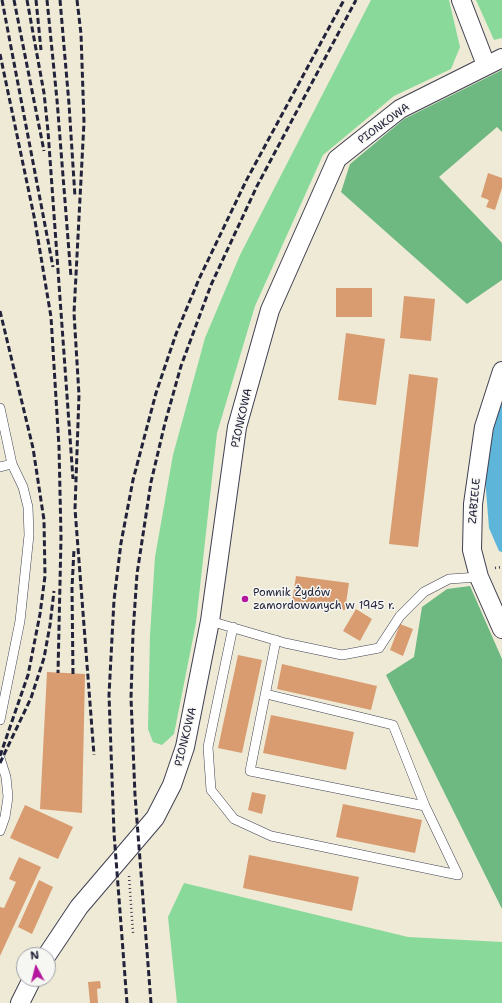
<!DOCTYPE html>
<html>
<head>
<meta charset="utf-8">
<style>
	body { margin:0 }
	#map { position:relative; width:502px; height:1003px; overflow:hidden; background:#eeead6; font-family:"Shantell Sans",sans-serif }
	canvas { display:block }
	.north { position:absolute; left:16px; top:947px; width:40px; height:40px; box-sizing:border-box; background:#f6f6f2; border:1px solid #a1a1a9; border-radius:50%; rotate:353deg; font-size:11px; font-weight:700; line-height:16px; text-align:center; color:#22223b }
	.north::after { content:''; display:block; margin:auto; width:14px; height:18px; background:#b5179e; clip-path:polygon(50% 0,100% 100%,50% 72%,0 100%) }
</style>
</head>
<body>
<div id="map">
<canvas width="502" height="1003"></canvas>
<div class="north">N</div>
</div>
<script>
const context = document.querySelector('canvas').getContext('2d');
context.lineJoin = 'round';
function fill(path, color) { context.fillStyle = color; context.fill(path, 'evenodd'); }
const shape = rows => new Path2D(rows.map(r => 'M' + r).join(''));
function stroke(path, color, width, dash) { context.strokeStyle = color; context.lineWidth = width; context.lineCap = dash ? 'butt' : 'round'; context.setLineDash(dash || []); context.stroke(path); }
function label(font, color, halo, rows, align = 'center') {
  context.font = font + ' "Shantell Sans",sans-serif'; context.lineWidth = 3; context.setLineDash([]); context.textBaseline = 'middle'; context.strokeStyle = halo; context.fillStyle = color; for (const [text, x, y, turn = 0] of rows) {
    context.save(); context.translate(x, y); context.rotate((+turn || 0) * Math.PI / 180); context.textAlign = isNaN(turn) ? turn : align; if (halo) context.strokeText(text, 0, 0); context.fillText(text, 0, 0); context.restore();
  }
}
fill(shape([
	[371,0,449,0,460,47,451,69,394,96,323,155,255,306,217,433,196,623,174,734,162,745,153,742,148,729,150,635,155,557,173,455,205,338,240,255],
	[476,0,502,0,502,38,494,40],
	[184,883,408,937,502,942,502,1003,177,1003,168,917]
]), '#88d99a');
fill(shape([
	[502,70,502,132,497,127,439,177,502,243,502,280,467,304,341,192,350,164,404,119],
	[470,586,502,659,502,909,386,675,414,657,422,607,447,589]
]), '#6eb982');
fill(shape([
	[502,395,502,552,499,551,489,528,485,477,499,399]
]), '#5db6da');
fill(shape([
	[488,173,502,178,502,188,495,210,486,207,489,200,481,197],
	[336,288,372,288,372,317,336,317],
	[404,296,435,299,431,341,400,338],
	[346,333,385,339,376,405,338,400],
	[409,374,438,378,418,547,389,544],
	[296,576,349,583,345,610,292,602],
	[356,609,372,619,360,641,343,631],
	[400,624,413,629,403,656,390,650],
	[238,655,262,660,242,753,218,748],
	[282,664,377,686,371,710,277,689],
	[47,672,85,674,82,813,40,809],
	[271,715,354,732,346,770,263,753],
	[252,792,266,795,262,814,248,810],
	[343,804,422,820,415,853,336,837],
	[25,805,73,827,58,859,10,838],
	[249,855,359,877,352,911,243,888],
	[19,857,41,867,0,956,0,907,4,908,16,882,9,879],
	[39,880,53,887,32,934,18,927],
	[100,981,101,988,97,989,98,1003,90,1003,88,982]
]), '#d99c70');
const service = shape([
	[0,408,12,464,23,487,28,507,29,535,20,621,0,720],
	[0,467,12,464],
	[210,621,285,643,342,655,379,648,400,616,424,592,449,579,479,577],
	[233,627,208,747,211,790,234,819,271,836,458,875,425,806,393,725,266,694],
	[276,640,250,771,425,806],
	[0,758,6,777,8,797,5,817,0,831]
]);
const minor = shape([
	[461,0,486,65],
	[502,371,484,427,473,504,472,550,479,577,502,629],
	[47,955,79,907,155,818,172,785,185,747,210,621,237,427,270,310,337,159,400,109,502,58],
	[20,1003,32,979]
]);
stroke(service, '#414052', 10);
stroke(minor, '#414052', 20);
stroke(shape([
	[495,568,502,567],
	[129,876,133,933]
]), '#414052', 2.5, [1, 3]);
stroke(service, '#fff', 9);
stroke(minor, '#fff', 18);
stroke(shape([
	[2,0,53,267],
	[14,0,44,151],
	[27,0,44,93,48,131,73,479],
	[36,0,41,50],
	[47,0,57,100,71,277],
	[60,0,69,104,75,197],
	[77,0,81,34,84,122,74,313,79,395,75,509,94,755],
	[0,54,35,221,51,317,59,447,61,537,58,673],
	[0,311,33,448,44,520,45,576,40,614,28,675,0,756],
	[73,674,72,588,74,549],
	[0,763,31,698,44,658,50,625,54,591],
	[127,1003,114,833,109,695,114,600,121,543,133,480,156,393,176,334,199,279,246,181,344,0],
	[151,1003,135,795,131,698,133,633,137,574,151,482,165,423,181,366,211,285,257,186,356,0]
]), '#22223b', 3, [6, 3]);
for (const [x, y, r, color] of [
	[245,599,4,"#b5179e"]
]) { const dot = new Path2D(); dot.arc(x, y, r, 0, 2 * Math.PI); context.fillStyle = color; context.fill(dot); stroke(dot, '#f6f6f2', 1.5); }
label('11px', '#22223b', '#f6f6f2', [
	["PIONKOWA",384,124,-36],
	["PIONKOWA",242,418,-77],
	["ZABIELE",475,501,-85],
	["PIONKOWA",186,737,-76]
]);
label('11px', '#22223b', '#f6f6f2', [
	["Pomnik Żydów",253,593],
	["zamordowanych w 1945 r.",253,606]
], 'left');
</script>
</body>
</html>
